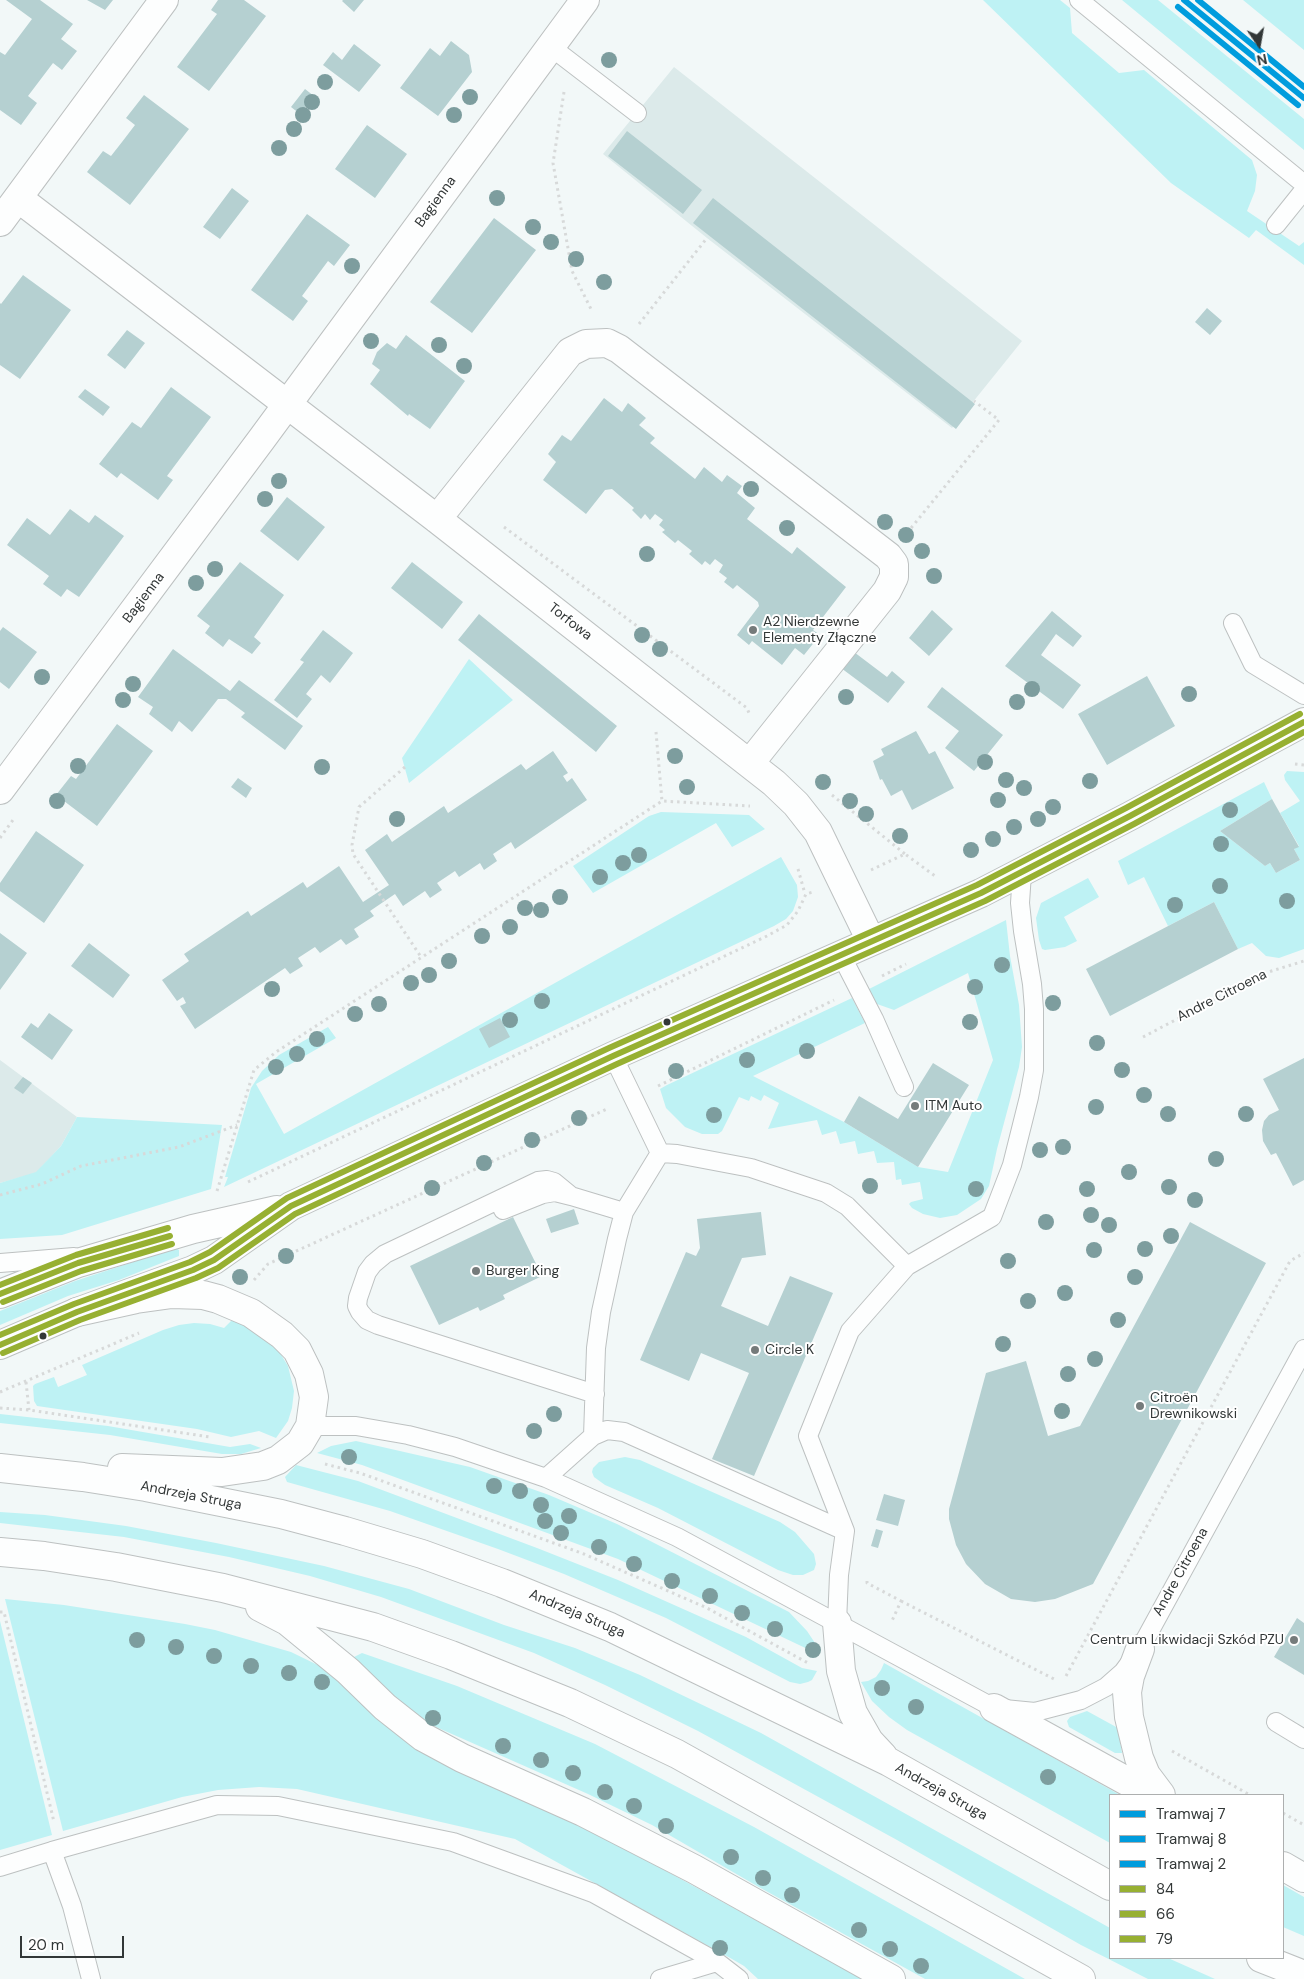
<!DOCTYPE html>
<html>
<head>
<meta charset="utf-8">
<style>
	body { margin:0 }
	#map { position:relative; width:1304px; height:1979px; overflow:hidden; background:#f2f8f8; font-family:"DM Sans",sans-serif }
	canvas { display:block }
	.legend { position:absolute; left:1109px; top:1794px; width:175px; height:165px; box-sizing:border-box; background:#fff; border:1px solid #adafaf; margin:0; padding:6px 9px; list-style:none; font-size:15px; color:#323737 }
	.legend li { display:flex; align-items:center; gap:10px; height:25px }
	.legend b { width:25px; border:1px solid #adafaf }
	.north { position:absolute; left:1234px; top:20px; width:50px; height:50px; -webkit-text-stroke:4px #fff; paint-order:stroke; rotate:168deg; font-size:14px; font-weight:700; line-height:20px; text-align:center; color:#323737 }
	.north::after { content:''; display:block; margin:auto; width:18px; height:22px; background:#323737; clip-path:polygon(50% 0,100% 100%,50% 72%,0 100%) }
	.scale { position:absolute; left:20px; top:1936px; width:104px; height:22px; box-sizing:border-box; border:2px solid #323737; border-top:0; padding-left:6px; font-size:15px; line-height:18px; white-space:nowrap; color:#323737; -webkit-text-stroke:4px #fff; paint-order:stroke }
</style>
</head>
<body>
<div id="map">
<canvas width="1304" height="1979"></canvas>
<ul class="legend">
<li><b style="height:6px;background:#009cdd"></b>Tramwaj 7</li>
<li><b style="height:6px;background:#009cdd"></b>Tramwaj 8</li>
<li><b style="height:6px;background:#009cdd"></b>Tramwaj 2</li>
<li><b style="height:6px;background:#97b032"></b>84</li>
<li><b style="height:6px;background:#97b032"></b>66</li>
<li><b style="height:6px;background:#97b032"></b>79</li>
</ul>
<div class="north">N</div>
<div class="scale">20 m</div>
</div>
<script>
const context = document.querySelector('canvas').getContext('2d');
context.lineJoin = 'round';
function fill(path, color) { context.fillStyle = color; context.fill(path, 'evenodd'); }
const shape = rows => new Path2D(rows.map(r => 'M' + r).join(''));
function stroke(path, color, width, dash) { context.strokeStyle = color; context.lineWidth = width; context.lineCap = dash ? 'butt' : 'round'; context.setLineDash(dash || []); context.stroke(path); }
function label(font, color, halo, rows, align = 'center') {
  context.font = font + ' "DM Sans",sans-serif'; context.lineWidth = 4; context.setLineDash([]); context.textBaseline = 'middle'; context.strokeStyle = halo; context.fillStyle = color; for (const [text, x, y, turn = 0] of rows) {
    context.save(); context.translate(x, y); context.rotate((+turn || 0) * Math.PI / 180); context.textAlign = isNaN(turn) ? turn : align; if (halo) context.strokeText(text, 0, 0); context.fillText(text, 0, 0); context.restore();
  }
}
fill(shape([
	[674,67,1022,341,952,428,707,238,603,154],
	[0,1060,77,1117,61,1146,36,1173,0,1183]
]), '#dceaea');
fill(shape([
	[983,0,1060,0,1070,8,1072,33,1119,73,1144,70,1252,160,1257,175,1255,191,1247,211,1299,246,1304,242,1304,265,1256,230,1249,238,1171,183],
	[1122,0,1158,0,1304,119,1304,150],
	[1243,0,1304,0,1304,50],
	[469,659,513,700,409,783,402,758],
	[1287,771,1304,772,1304,949,1279,958,1266,956,1252,943,1238,949,1214,902,1168,926,1144,877,1128,885,1118,861,1264,782,1272,799,1220,831,1265,866,1270,863,1276,873,1300,860,1294,849,1299,846,1280,813,1300,801,1285,780,1284,775],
	[661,812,749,815,765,829,732,847,716,823,593,893,573,866,649,816],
	[781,857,797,885,798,897,793,911,786,919,774,926,224,1187,228,1177,225,1177,251,1088,262,1071,279,1055,328,1027,336,1038,256,1084,284,1134],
	[1088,878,1099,897,1064,917,1077,941,1065,947,1045,950,1042,949,1039,940,1036,918,1041,903],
	[1006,920,1010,956,1019,1005,1022,1047,1019,1067,997,1149,989,1186,981,1199,957,1215,940,1218,923,1214,912,1208,909,1204,911,1202,923,1199,920,1182,902,1185,901,1179,896,1180,894,1162,877,1163,874,1151,858,1154,855,1141,840,1144,836,1131,822,1135,817,1120,768,1129,779,1103,764,1095,761,1101,751,1096,749,1101,739,1097,722,1131,718,1134,702,1134,685,1127,666,1108,660,1089,667,1085,852,998,865,1023,753,1076,844,1122,918,1167,948,1172,993,1060,968,973,894,1010,877,1004,869,989],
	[77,1117,222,1125,211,1189,62,1235,0,1239,0,1183,36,1172,61,1146],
	[176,1248,179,1250,179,1256,119,1280,68,1296,0,1325,0,1311,75,1281],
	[233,1319,251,1328,268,1341,280,1353,288,1366,294,1391,292,1408,288,1421,276,1438,259,1431,231,1437,197,1429,37,1406,34,1401,33,1386,35,1384,54,1377,58,1387,87,1375,82,1365,163,1330,179,1325,194,1323,210,1324,224,1328],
	[0,1414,108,1426,230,1447,250,1444,261,1448,241,1454,222,1454,110,1435,0,1423],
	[356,1441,470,1467,549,1495,617,1524,789,1612,807,1631,815,1643,818,1654,618,1559,362,1465,317,1453,331,1446],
	[625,1457,640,1460,780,1522,795,1532,814,1554,816,1564,814,1570,803,1575,793,1575,778,1570,658,1508,605,1485,594,1477,592,1472,593,1468,599,1462],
	[296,1465,358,1481,537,1548,618,1580,746,1637,802,1668,817,1671,812,1680,808,1682,800,1684,790,1682,666,1618,564,1574,498,1549,390,1511,287,1482,285,1477],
	[0,1512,45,1515,126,1526,216,1543,324,1566,409,1589,504,1625,575,1648,640,1675,761,1733,1110,1928,1110,1958,1168,1958,1215,1979,1148,1979,1081,1945,897,1840,698,1731,605,1685,534,1653,381,1597,310,1576,229,1557,124,1537,0,1523],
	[5,1599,64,1605,185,1624,215,1630,291,1652,328,1670,565,1819,637,1855,863,1979,758,1979,744,1966,732,1959,515,1839,297,1789,259,1787,218,1790,182,1797,63,1831],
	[0,1621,52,1835,0,1850],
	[362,1653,457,1686,595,1744,754,1827,1025,1979,925,1979,757,1886,652,1825,588,1794,436,1727,409,1711,354,1660,354,1657],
	[884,1663,1120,1795,1110,1795,1110,1843,907,1730,889,1717,872,1701,861,1682,868,1681,876,1677,881,1670],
	[1087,1711,1118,1728,1122,1753,1115,1753,1069,1727,1067,1721,1070,1717],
	[1283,1885,1304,1897,1304,1936,1283,1927]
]), '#bef2f4');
fill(shape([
	[6,0,40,0,73,24,61,39,77,51,62,70,53,63,28,96,37,103,21,125,0,110,0,52,5,55,32,19],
	[87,0,113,0,105,10],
	[218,0,244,0,266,16,209,91,177,67,217,14,211,10],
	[343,0,364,0,354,12,342,1],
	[451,41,469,55,472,72,438,116,400,88,430,48,440,56],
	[354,44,381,65,359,92,323,65,333,52,342,60],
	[305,89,314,96,300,114,291,107],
	[144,95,189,129,130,205,87,172,103,151,111,156,122,142,135,125,126,118],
	[367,125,407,154,375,198,335,169],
	[627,131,702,190,683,214,608,156],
	[232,188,249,201,220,239,203,227],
	[713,198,975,404,956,429,693,223],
	[307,214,350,245,334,266,328,261,302,296,308,301,293,321,251,290],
	[494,218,536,250,472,333,430,302],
	[23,275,71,310,20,379,0,365,0,303,1,304],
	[1207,308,1222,321,1210,335,1195,322],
	[127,330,145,343,125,369,107,355],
	[406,335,465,381,430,429,409,414,408,416,370,384,380,370,372,364,377,352,387,343,396,349],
	[171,387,211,417,167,476,173,480,158,500,121,473,117,478,99,464,132,422,141,428],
	[85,389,110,407,103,416,78,397],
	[604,398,622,412,628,403,646,418,639,425,655,438,650,443,695,479,704,467,722,482,727,475,742,486,737,493,755,508,747,519,792,554,797,547,846,587,813,630,820,635,804,655,795,648,782,665,752,641,749,645,737,635,759,606,758,602,737,585,733,589,724,582,727,578,719,572,723,565,715,559,710,565,705,561,702,565,689,554,692,551,678,540,675,543,662,532,665,530,659,525,663,520,655,514,650,520,645,514,641,519,632,510,634,508,612,489,605,490,586,514,543,480,556,462,548,454,562,435,571,441],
	[287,497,325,527,298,561,260,531],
	[70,509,89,523,95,515,124,536,79,597,67,589,61,597,43,584,49,576,7,545,27,518,50,535],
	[240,562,284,595,254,637,261,643,252,654,229,639,223,647,205,633,210,626,197,616],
	[412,562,463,602,442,629,391,588],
	[932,610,953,629,929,656,909,638],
	[1052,611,1082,636,1073,647,1056,634,1041,655,1081,685,1063,709,1005,666],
	[479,614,617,726,596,752,458,640],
	[3,627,37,652,9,689,0,682,0,631],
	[323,630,353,653,330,683,321,675,306,694,312,699,297,718,274,700,304,662,300,660],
	[173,649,230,691,239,680,303,726,285,750,241,717,245,713,226,699,218,699,192,732,179,721,172,732,149,714,153,707,138,697],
	[854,652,887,677,892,671,905,682,888,703,841,668],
	[1147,676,1175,726,1107,765,1078,714],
	[942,687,1003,735,974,771,945,748,959,731,927,707],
	[117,724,153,751,97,826,56,795,71,776,76,779],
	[916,731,929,754,935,751,954,788,912,810,902,790,891,796,882,779,880,780,873,761,884,755,881,749],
	[553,751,568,773,563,776,567,782,572,778,587,800,515,849,511,842,493,854,497,861,484,870,480,863,459,877,455,871,437,883,442,890,430,898,425,891,403,906,395,894,370,911,374,916,354,929,359,937,346,945,341,939,320,953,315,947,298,958,303,966,290,974,285,968,195,1029,180,1006,186,1003,183,997,177,1001,162,980,189,961,184,954,248,911,251,916,303,882,307,888,339,866,363,902,389,885,365,850,387,834,392,842,444,806,448,813,521,764,526,770],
	[238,778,252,788,246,798,231,787],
	[1272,799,1299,847,1294,849,1300,860,1276,873,1270,863,1265,866,1220,831],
	[36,831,84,865,44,923,0,891,0,883],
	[1214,902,1238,949,1110,1016,1086,969],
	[0,933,27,953,0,990],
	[89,943,130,975,113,998,71,966],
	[49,1013,73,1030,52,1060,21,1037,31,1023,38,1028],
	[500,1018,510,1037,489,1048,479,1029],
	[1304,1058,1304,1180,1293,1186,1276,1153,1271,1155,1263,1141,1262,1130,1264,1121,1269,1115,1279,1110,1263,1079],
	[933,1063,969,1085,918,1167,844,1122,859,1096,898,1119],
	[23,1077,32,1083,23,1094,14,1088],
	[574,1209,579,1224,551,1233,546,1219],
	[761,1212,766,1255,742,1258,721,1306,768,1326,790,1276,833,1293,754,1476,712,1459,749,1373,701,1353,689,1381,640,1360,686,1252,696,1256,700,1248,697,1219],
	[513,1217,542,1276,503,1295,505,1299,480,1311,478,1307,439,1325,410,1266],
	[1190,1222,1266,1263,1093,1584,1055,1599,1035,1602,1011,1599,985,1584,966,1564,956,1545,949,1519,949,1509,986,1373,1026,1361,1048,1436,1080,1426],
	[884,1494,905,1500,898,1526,876,1520],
	[876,1529,883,1531,878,1548,871,1546],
	[1297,1618,1304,1623,1304,1675,1274,1657]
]), '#b5d0d1');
const lane = shape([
	[1079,0,1304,184],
	[551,47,637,113],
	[1276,225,1304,190],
	[1233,623,1253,664,1304,695],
	[841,955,874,1019,904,1087],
	[613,1056,660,1153],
	[660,1153,677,1154,751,1168,826,1193,847,1206,907,1266],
	[503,1210,543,1194,555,1192,571,1196],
	[0,1263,74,1257],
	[595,1394,378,1325,367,1320,360,1312,357,1306,358,1298,367,1272,373,1264,385,1254,538,1181,547,1180,554,1182,571,1196,624,1212],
	[310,1426,356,1426,408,1435,455,1447,546,1478,677,1537,994,1708,1035,1712,1081,1700,1106,1687,1123,1672,1140,1649,1304,1349],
	[593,1436,596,1348,601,1312,617,1239,624,1212,660,1153],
	[546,1478,593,1436,607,1430,624,1432,845,1531],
	[837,1623,839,1575,845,1531,808,1436,850,1331,907,1266,992,1217,1012,1165,1029,1097,1034,1070,1034,1009,1032,984,1023,931,1020,903,1022,873],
	[1276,1722,1304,1739],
	[52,1851,217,1805,278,1806,453,1842,593,1893,717,1962,739,1979],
	[0,1867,52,1851,72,1906,91,1979],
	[660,1979,717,1962]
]);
const street = shape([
	[18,198,437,519,774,783,796,804,818,832,871,941],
	[0,222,164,0],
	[437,519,570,352,586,344,607,343,619,349,888,556,894,564,894,577,887,591,750,763],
	[0,790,261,440,585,0]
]);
const secondary = shape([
	[0,1294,78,1263,193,1229,277,1210],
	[0,1345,77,1312,193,1270,214,1260,291,1206,613,1056,981,893,1130,816,1304,722]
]);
const primary = shape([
	[77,1312,136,1299,172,1294,203,1295,218,1299,251,1313,282,1335,297,1350,309,1374,314,1397,310,1426,300,1443,278,1460,263,1466,222,1472,122,1468],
	[0,1468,83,1477,146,1487,281,1514,345,1531,422,1554,502,1583,610,1627,889,1762,1110,1886],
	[0,1552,44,1556,116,1567,223,1588,373,1627,451,1655,570,1703,677,1754,1081,1979],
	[260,1607,287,1621,348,1671,385,1707,423,1737,462,1758,583,1812,694,1869,891,1979],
	[837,1623,841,1671,853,1713,869,1741,883,1756],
	[1140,1649,1130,1676,1127,1692,1129,1717,1139,1758,1146,1775,1161,1795],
	[994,1708,1152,1795],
	[1283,1866,1304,1878],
	[1261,1958,1304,1975]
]);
stroke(lane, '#bdc1c1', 20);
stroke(street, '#bdc1c1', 30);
stroke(secondary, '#bdc1c1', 30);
stroke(primary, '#bdc1c1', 30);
stroke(shape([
	[564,92,553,163,572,271,592,311],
	[639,324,707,238],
	[504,527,747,708,749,713],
	[907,533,999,420,974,401],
	[656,732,662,801],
	[1295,764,1304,765],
	[405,767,359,807,352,845,353,854,421,957],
	[832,795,905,854],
	[0,838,13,820],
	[798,869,805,894],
	[871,870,905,854,935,876,938,877],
	[882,976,906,964],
	[1143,1037,1265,973,1304,961],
	[658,1086,834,1000],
	[248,1182,767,936,787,925,798,911,806,894,813,892],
	[217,1191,254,1070,276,1052,662,801,750,806],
	[0,1195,42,1184,81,1166,179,1147,237,1125],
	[254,1280,268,1264,609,1108],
	[26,1382,29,1410],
	[0,1392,139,1333],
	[0,1408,29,1410,210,1437],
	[325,1464,360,1473,584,1554,707,1608,808,1663],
	[867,1581,867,1583,901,1601,891,1623],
	[901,1601,1054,1679],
	[0,1612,4,1612,54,1822],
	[1066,1676,1290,1261,1304,1253],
	[1172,1751,1250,1795],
	[1283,1813,1304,1825]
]), '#d7d9d9', 3, [2.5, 4]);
stroke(lane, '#fdfefe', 18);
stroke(street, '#fdfefe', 28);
stroke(secondary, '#fdfefe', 28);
stroke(primary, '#fdfefe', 28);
stroke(shape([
	[0,1294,78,1263,170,1236],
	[0,1345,77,1312,193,1270,214,1260,291,1206,613,1056,981,893,1130,816,1304,722]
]), '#97b032', 6);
stroke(shape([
	[3,1302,81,1271,172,1244],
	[3,1353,80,1320,196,1278,218,1268,295,1214,617,1064,985,901,1134,824,1304,732]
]), '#97b032', 6);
stroke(shape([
	[0,1285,76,1255,168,1228],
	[0,1335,74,1304,190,1262,210,1252,287,1198,609,1048,977,885,1126,808,1300,714]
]), '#97b032', 6);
stroke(shape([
	[1184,0,1304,98]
]), '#009cdd', 6);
stroke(shape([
	[1178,7,1298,105]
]), '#009cdd', 6);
stroke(shape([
	[1198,0,1304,87]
]), '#009cdd', 6);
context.fillStyle = '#7d9d9e';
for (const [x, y] of [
	[609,60],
	[325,82],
	[470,97],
	[312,102],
	[303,115],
	[454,115],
	[294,129],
	[279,148],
	[497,198],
	[533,227],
	[551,242],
	[576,259],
	[352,266],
	[604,282],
	[371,341],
	[439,345],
	[464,366],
	[279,481],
	[751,489],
	[265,499],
	[885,522],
	[787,528],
	[906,535],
	[922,551],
	[647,554],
	[215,569],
	[934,576],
	[196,583],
	[642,635],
	[660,649],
	[42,677],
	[133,684],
	[1032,689],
	[1189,694],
	[846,697],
	[123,700],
	[1017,702],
	[675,756],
	[985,762],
	[78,766],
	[322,767],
	[1006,780],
	[1090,781],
	[823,782],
	[687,787],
	[1024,788],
	[998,800],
	[57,801],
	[850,801],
	[1053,807],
	[1230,810],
	[866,814],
	[397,819],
	[1038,819],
	[1014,827],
	[900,836],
	[993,839],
	[1221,844],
	[971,850],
	[639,855],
	[623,863],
	[600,877],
	[1220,886],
	[560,897],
	[1287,901],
	[1175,905],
	[525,908],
	[541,910],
	[510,927],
	[482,936],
	[449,961],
	[1002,965],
	[429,975],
	[411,983],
	[975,987],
	[272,989],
	[542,1001],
	[1053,1003],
	[379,1004],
	[355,1014],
	[510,1020],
	[970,1022],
	[317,1039],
	[1097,1043],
	[807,1051],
	[297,1054],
	[747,1060],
	[276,1067],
	[1122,1070],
	[676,1071],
	[1144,1095],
	[1096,1107],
	[1168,1114],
	[1246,1114],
	[714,1115],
	[579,1118],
	[532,1140],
	[1063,1147],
	[1040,1150],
	[1216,1159],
	[484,1163],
	[1129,1172],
	[870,1186],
	[1169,1187],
	[432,1188],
	[976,1189],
	[1087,1189],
	[1195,1200],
	[1091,1215],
	[1046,1222],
	[1109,1225],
	[1171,1236],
	[1145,1249],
	[1094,1250],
	[286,1256],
	[1008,1261],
	[240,1277],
	[1135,1277],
	[1065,1293],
	[1028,1301],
	[1118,1320],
	[1003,1344],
	[1095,1359],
	[1068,1374],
	[1062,1411],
	[554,1414],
	[534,1431],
	[349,1457],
	[494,1486],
	[520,1491],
	[541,1505],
	[569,1516],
	[545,1521],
	[561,1533],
	[599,1547],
	[634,1564],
	[672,1581],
	[710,1596],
	[742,1613],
	[775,1629],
	[137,1640],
	[176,1647],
	[813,1650],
	[214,1656],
	[251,1666],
	[289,1673],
	[322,1682],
	[882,1688],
	[916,1707],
	[433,1718],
	[503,1746],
	[541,1760],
	[573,1773],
	[1048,1777],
	[605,1792],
	[634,1806],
	[666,1826],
	[731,1857],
	[763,1878],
	[792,1895],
	[859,1930],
	[720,1948],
	[890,1949],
	[921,1966]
]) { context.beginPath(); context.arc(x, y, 8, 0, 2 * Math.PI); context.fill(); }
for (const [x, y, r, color] of [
	[753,630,5,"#757b7b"],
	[667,1022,4.5,"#323737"],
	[915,1106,5,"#757b7b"],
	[476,1271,5,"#757b7b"],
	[43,1336,4.5,"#323737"],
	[755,1350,5,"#757b7b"],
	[1140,1406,5,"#757b7b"],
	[1294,1640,5,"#757b7b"]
]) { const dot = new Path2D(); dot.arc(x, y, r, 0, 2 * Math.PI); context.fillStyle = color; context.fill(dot); stroke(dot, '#fff', 2); }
label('14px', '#323737', '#fff', [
	["Bagienna",436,202,-54],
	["Bagienna",144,598,-53],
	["Torfowa",570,622,38],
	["Andre Citroena",1222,996,-27],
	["Andrzeja Struga",191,1496,11],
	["Andre Citroena",1181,1572,-61],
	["Andrzeja Struga",577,1614,23],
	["Andrzeja Struga",941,1792,29]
]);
label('14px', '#323737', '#fff', [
	["A2 Nierdzewne",763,622],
	["Elementy Złączne",763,638],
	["ITM Auto",925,1106],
	["Burger King",486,1271],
	["Circle K",765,1350],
	["Citroën",1150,1398],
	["Drewnikowski",1150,1414],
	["Centrum Likwidacji Szkód PZU",1284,1640,"right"]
], 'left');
</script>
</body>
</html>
